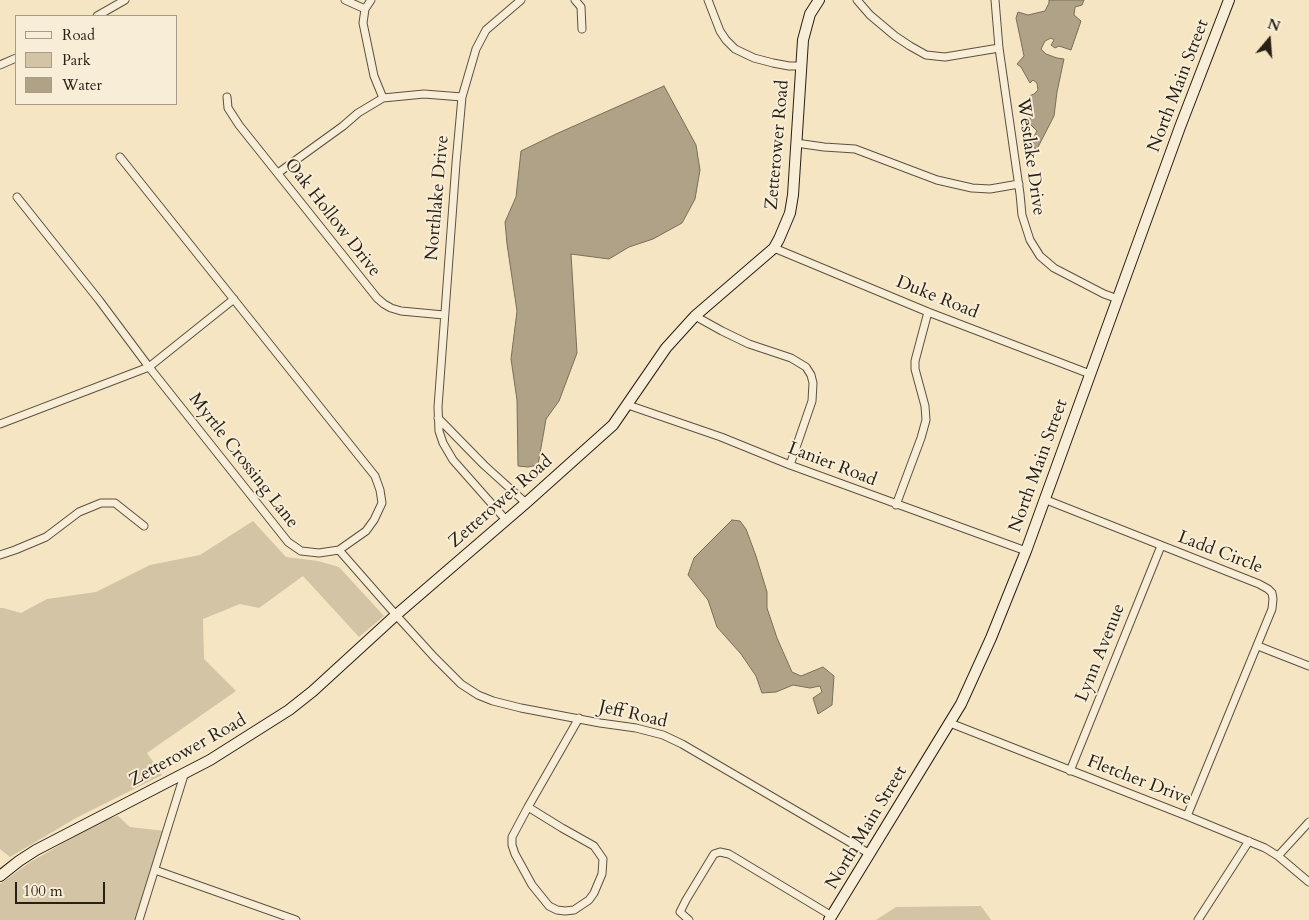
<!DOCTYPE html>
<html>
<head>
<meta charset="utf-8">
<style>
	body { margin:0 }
	#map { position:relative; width:1309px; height:920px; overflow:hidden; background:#f5e5c2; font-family:Cardo,serif }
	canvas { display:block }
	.legend { position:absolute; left:15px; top:15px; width:162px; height:90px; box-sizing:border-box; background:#f8eed7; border:1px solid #a59c89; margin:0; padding:6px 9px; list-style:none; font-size:15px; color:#282015 }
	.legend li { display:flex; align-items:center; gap:10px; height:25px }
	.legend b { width:25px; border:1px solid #a59c89 }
	.north { position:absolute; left:1244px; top:15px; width:50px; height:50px; -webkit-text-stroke:4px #f8eed7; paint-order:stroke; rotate:18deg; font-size:14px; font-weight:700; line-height:20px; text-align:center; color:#282015 }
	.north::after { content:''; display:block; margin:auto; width:18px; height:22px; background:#282015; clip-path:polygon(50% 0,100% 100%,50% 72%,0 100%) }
	.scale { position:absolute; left:15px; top:882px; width:90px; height:22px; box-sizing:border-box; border:2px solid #282015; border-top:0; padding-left:6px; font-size:15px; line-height:18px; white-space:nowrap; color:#282015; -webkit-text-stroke:4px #f8eed7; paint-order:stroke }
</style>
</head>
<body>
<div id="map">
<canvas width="1309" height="920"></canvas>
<ul class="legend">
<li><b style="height:6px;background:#f8eed7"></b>Road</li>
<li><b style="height:14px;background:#d2c4a5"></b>Park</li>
<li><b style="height:14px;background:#afa287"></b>Water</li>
</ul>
<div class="north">N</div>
<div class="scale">100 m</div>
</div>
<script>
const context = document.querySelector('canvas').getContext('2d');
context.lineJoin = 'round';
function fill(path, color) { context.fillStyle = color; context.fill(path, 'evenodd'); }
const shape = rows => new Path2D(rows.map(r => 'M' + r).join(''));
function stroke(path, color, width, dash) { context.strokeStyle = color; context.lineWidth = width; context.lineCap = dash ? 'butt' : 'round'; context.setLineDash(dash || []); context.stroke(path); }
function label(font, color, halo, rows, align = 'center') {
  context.font = font + ' Cardo,serif'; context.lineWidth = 4; context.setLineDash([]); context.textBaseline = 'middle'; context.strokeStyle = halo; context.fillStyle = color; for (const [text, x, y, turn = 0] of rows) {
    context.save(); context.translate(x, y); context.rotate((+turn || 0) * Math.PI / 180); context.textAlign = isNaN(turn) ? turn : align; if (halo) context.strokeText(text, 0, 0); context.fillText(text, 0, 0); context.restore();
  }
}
fill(shape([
	[253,521,286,557,318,561,339,567,384,616,359,637,303,576,259,608,240,604,203,619,204,659,236,691,147,753,162,775,76,818,10,857,0,849,0,608,3,608,21,613,47,599,96,592,150,565,200,555],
	[118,816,130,827,165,831,136,920,0,920,0,884,29,863,103,820],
	[981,906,991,920,876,920,896,907]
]), '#d2c4a5');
const water = shape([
	[1049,0,1084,0,1082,5,1075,7,1074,15,1081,21,1071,50,1059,46,1055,48,1051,45,1054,40,1051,38,1045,41,1041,49,1046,54,1057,58,1064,59,1057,92,1054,116,1037,149,1034,148,1032,140,1037,131,1030,124,1030,115,1031,99,1029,96,1034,94,1038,90,1037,83,1033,80,1030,83,1021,67,1017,64,1024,56,1016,18,1018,12,1028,15,1045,11,1049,3,1049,0],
	[664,86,696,145,700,170,695,199,682,223,653,239,629,247,609,259,571,254,577,353,559,401,546,419,538,465,528,467,518,466,517,400,511,359,517,311,507,244,505,222,516,197,521,151,556,134,664,86],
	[732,520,740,521,746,529,756,556,767,592,767,608,777,638,792,672,801,676,823,667,834,676,832,705,818,714,813,698,822,692,820,686,810,688,793,685,776,692,762,693,756,676,741,654,717,627,708,600,688,575,694,558,732,520]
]);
fill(water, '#afa287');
stroke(water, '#796e59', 1);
const street = shape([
	[345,0,365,9],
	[371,0,365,9,363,23,374,76,383,98],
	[575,0,581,7,582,29],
	[708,0,720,31,726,40,735,49,754,58,773,63,789,66,801,66],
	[857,0,870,15,895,36,910,46,926,55,945,57,999,48],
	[995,0,999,48,1020,194,1022,215,1030,240,1040,256,1054,268,1104,294,1118,299],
	[97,16,125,0],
	[0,65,16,58],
	[227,97,228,108,239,125,377,298,384,304,391,308,401,311,444,315],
	[796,143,824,147,855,149,937,180,972,188,990,189,1019,184],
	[278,173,343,126,358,113,383,98,424,94,462,97],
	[17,197,99,300,149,367,288,542,301,551,319,553,339,550,366,531,374,520,382,503,380,490,375,476,120,157],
	[774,248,928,312,1090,374],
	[695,316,722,331,749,344,791,358,806,367,811,375,813,383,812,401,790,465],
	[628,405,721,437,790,465,1026,551],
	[438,418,484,465,526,503],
	[0,424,149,367,234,299],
	[1044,499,1259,584,1268,589,1272,593,1273,599,1272,609,1187,816],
	[896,505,921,438,926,420,925,406,915,369,915,361,928,312],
	[506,520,453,460,443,443,439,431,438,407,456,163,462,97,476,49,486,30,521,0],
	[339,550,396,615,434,657,461,684,478,695,493,701,521,708,600,723,636,728,663,735,682,744,870,854],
	[0,555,15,550,46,537,79,512,101,503,115,503,144,526],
	[1258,646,1309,666],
	[950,723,1187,816,1265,848,1278,856,1309,882],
	[1070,771,1161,546],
	[528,807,562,828,594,846,603,859,602,874,594,893,589,900,574,910,565,911,557,910,549,906,532,885,515,854,512,845,512,837,528,807],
	[528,807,579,718],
	[1278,856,1309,822],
	[155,870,296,920],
	[139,920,185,772],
	[689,920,680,912,686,900,714,854,720,852,729,854,832,916],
	[1198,920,1249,841]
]);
const secondary = shape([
	[0,876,19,861,36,850,210,760,289,710,313,691,396,615,526,503,613,425,666,348,695,316,774,248,779,239,790,213,793,195,803,40,810,14,819,0],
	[829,920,961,704,991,638,1026,551,1180,127,1229,0]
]);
stroke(street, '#5b5140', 9);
stroke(secondary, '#282015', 12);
stroke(street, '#f8eed7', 7);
stroke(secondary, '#f8eed7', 10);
label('18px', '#282015', '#f8eed7', [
	["North Main Street",1179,86,-69],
	["Zetterower Road",778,145,-85],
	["Westlake Drive",1030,157,82],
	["Northlake Drive",438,198,-85],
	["Oak Hollow Drive",332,218,52],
	["Duke Road",937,298,22],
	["Myrtle Crossing Lane",243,461,52],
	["Lanier Road",832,465,21],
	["North Main Street",1039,466,-70],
	["Zetterower Road",501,502,-41],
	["Ladd Circle",1220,553,21],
	["Lynn Avenue",1101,653,-68],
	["Jeff Road",633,715,13],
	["Zetterower Road",188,751,-29],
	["Fletcher Drive",1139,781,21],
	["North Main Street",867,828,-59]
]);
</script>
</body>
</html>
